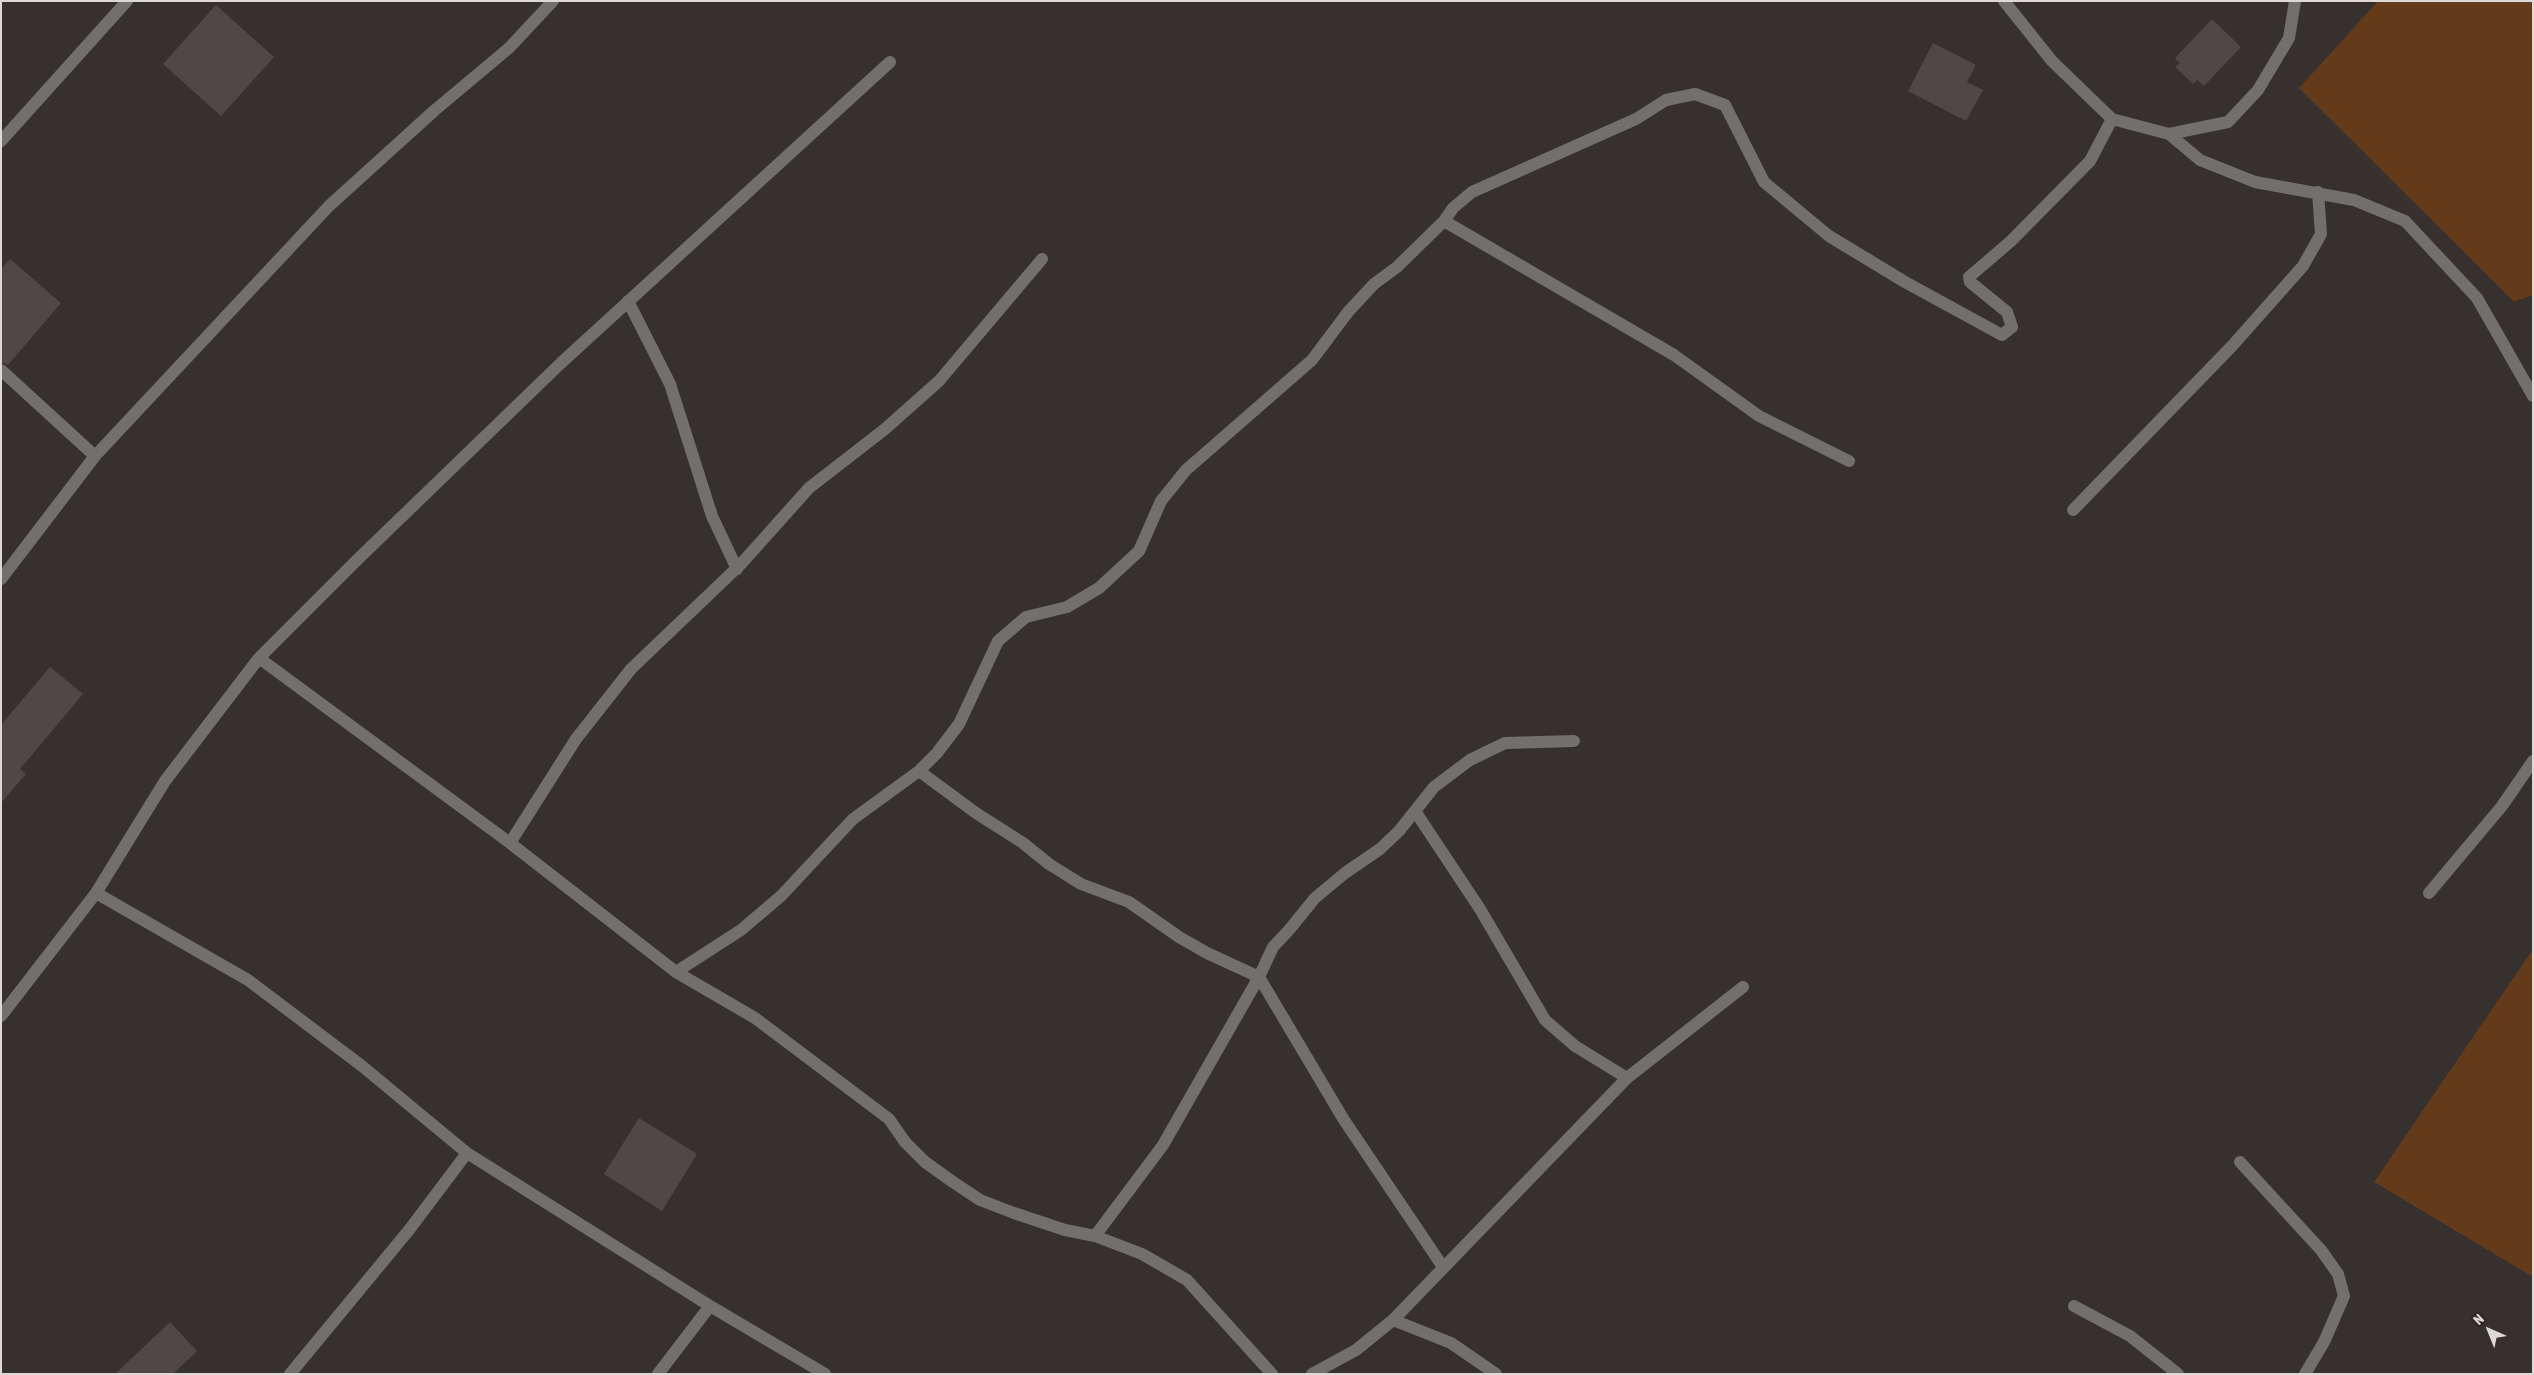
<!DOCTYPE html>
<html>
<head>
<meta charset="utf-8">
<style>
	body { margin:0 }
	#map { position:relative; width:2534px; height:1375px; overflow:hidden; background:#36312e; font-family:"Asap Condensed",sans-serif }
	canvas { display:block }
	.frame { position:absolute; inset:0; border:2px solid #dcd9d6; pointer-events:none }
	.north { position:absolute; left:2464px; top:1305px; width:50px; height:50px; -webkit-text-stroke:4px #2c2724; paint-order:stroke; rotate:316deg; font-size:14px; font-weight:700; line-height:20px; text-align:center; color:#dcd9d6 }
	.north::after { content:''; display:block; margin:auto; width:18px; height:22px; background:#dcd9d6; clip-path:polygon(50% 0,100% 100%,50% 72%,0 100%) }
</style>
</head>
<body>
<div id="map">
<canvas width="2534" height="1375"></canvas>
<div class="frame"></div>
<div class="north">N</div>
</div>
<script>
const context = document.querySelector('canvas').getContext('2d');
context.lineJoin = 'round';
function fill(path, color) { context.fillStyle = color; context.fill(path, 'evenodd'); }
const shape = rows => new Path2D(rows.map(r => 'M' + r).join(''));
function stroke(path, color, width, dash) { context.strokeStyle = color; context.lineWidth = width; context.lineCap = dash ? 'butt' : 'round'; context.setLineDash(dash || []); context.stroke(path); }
fill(shape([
	[2378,1,2533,1,2533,295,2514,302,2299,88],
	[2533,949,2533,1277,2374,1182]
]), '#633a1a');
fill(shape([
	[216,5,274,57,221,116,163,64],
	[2212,19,2241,47,2204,86,2197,80,2193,84,2175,67,2180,63,2175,58],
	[1933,43,1976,65,1967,82,1983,90,1966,121,1908,91],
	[10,259,61,303,8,365,1,362,1,269],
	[50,667,83,694,20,769,26,774,1,803,1,725],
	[639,1118,697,1154,662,1211,604,1174],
	[170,1322,197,1351,173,1374,115,1374]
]), '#4e4946');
stroke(shape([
	[2004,1,2052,61,2112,119],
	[2169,134,2228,122,2258,90,2289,38,2295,1],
	[1,141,127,1],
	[1444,221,1674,355,1759,416,1849,461],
	[628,301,670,384,712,516,737,569],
	[1,370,95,456],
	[2073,510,2232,346,2303,266,2321,234,2318,192],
	[1,579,95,456,329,206,435,110,509,48,553,1],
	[259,658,510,843,676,972,755,1018,889,1119,905,1142,925,1162,953,1182,980,1200,1014,1213,1065,1230,1095,1236,1142,1254,1187,1280,1272,1374],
	[919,771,976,813,1023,843,1049,864,1081,884,1129,902,1179,937,1207,953,1259,977,1273,947,1289,930,1315,898,1345,873,1380,849,1399,831,1434,787,1470,760,1505,743,1574,741],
	[1415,811,1480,909,1545,1020,1575,1046,1627,1078],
	[510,843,576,739,631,669,741,564,809,488,885,429,939,381,1042,259],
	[96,893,248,980,362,1066,467,1153,710,1306,825,1374],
	[2429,893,2502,806,2533,761],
	[676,972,741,930,781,896,853,819,919,771,937,753,959,724,998,641,1026,617,1067,607,1099,588,1139,551,1161,501,1186,470,1312,360,1348,312,1374,284,1397,267,1444,221,1453,208,1472,192,1636,119,1666,100,1695,94,1725,105,1764,182,1829,236,1905,282,2002,335,2012,327,2007,312,1970,282,1969,277,2011,241,2090,161,2112,119,2169,134,2200,160,2255,182,2354,200,2405,221,2477,298,2533,396],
	[1259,977,1344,1120,1443,1267],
	[1,1016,96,893,165,781,259,658,357,560,561,363,890,62],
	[2240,1162,2321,1250,2338,1274,2344,1296,2324,1342,2305,1374],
	[1095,1236,1163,1145,1259,977],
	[2074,1306,2130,1336,2178,1374],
	[1393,1320,1451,1343,1496,1374],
	[290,1374,409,1230,467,1153],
	[658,1374,710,1306],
	[1312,1374,1356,1350,1393,1320,1627,1078,1743,987]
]), '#72706e', 12);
</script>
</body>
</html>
